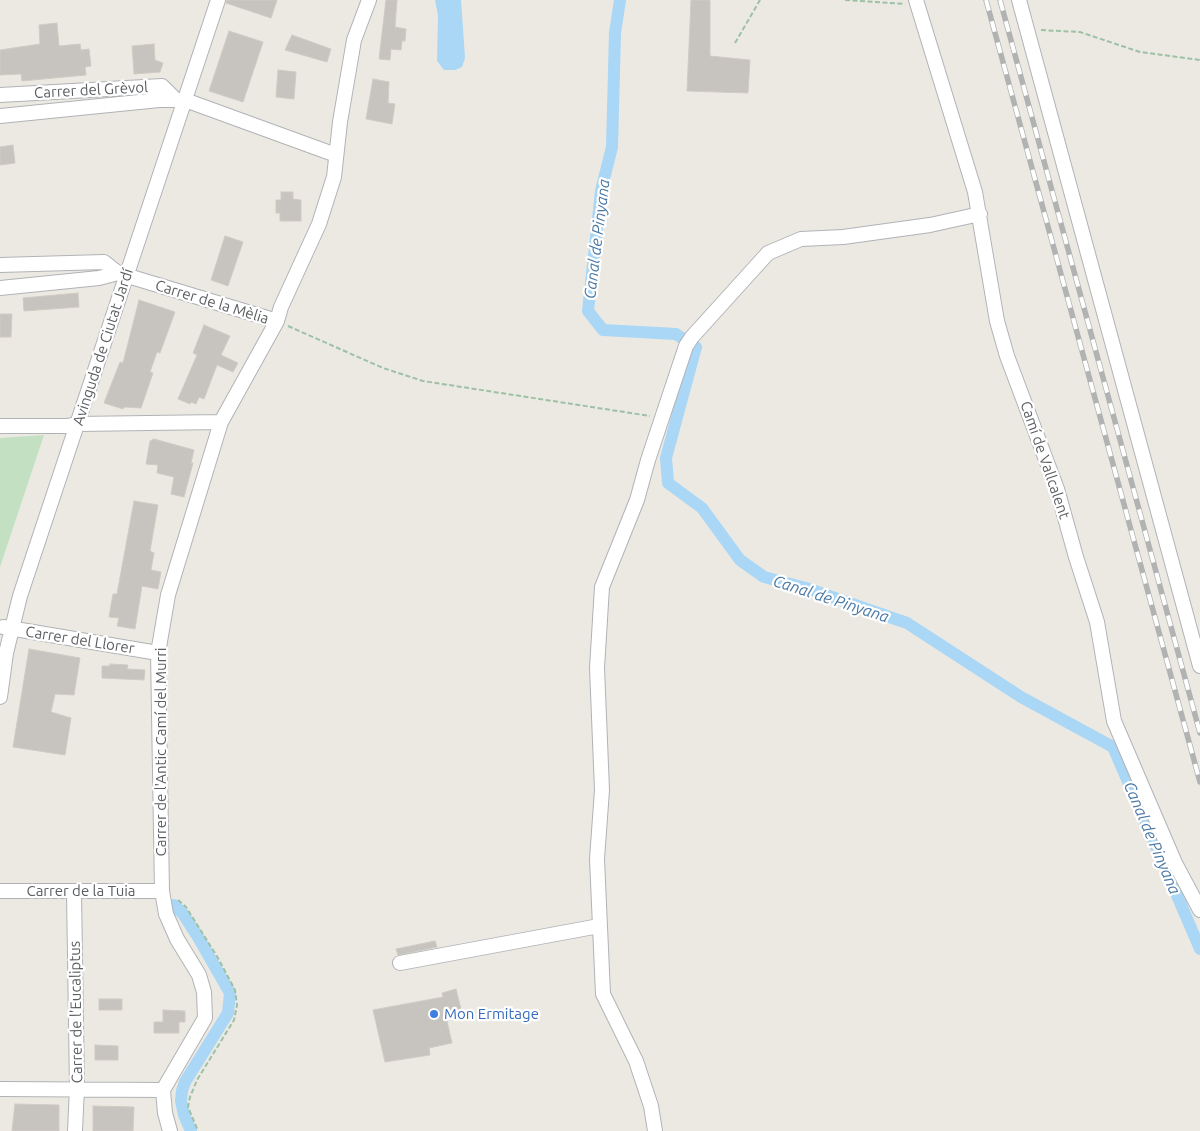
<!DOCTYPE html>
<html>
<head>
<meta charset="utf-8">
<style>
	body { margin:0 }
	canvas { display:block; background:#ece9e3 }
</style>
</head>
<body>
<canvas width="1200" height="1131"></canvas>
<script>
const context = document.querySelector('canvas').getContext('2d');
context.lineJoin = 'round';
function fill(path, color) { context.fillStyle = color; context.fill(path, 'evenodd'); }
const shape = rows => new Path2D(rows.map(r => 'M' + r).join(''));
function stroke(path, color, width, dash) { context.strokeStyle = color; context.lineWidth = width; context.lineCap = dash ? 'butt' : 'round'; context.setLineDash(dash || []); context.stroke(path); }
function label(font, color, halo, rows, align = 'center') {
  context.font = font + ' Ubuntu,sans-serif'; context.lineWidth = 4.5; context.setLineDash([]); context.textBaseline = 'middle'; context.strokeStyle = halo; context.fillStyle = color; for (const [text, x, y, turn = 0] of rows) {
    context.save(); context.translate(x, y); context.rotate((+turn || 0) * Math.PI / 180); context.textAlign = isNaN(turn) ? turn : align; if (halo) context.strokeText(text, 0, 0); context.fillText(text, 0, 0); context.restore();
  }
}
fill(shape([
	[44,435,0,567,0,438]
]), '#c3e1c2');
fill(shape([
	[435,0,461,0,465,58,462,67,455,70,444,70,437,61,438,16]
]), '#a9d7f5');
stroke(shape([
	[620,0,615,33,612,147,601,191,588,311,603,330,676,334,696,347,666,458,668,483,702,508,740,560,764,577,806,588,907,623,1021,697,1113,747,1200,949],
	[174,905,183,914,198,937,230,993,228,1013,185,1082,182,1091,181,1101,184,1115,191,1131]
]), '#a9d7f5', 12);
const building = shape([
	[227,0,277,0,271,18,226,3,227,0],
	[386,0,397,0,395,27,406,29,405,41,402,41,401,50,391,49,390,60,379,59,386,0],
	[691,0,710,0,710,56,750,60,748,93,687,91,691,0],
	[57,23,59,46,80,44,81,50,89,49,91,66,85,67,86,75,22,81,21,74,0,75,0,50,40,44,39,25,57,23],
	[229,31,263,42,243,102,209,91,229,31],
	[292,35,331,49,327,62,285,50,292,35],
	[154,44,155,60,163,63,160,72,134,74,132,46,154,44],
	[278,70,296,72,294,99,276,97,278,70],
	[373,79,389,82,388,103,395,104,392,124,366,119,373,79],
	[13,145,15,163,0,165,0,147,13,145],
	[281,192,293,192,293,199,301,200,301,221,280,221,280,213,276,213,276,200,281,200,281,192],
	[225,236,243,242,228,286,211,280,225,236],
	[78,293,79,307,24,311,23,298,78,293],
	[139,300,175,312,160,353,157,352,150,372,153,373,141,408,124,407,123,409,104,403,120,362,123,363,139,300],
	[0,314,12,314,11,337,0,337,0,314],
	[204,325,230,336,221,355,238,363,233,372,217,365,204,399,199,397,196,404,191,402,190,404,178,399,197,355,193,353,204,325],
	[154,439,194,450,191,463,193,463,184,497,171,494,174,477,157,473,158,465,146,464,150,441,154,439],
	[134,501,158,505,150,551,154,553,151,570,161,572,158,589,142,586,135,629,117,626,119,618,109,617,113,594,117,594,134,501],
	[29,649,80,658,74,695,55,694,51,712,71,718,65,755,13,747,29,649],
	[110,664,128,665,127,669,145,670,144,680,102,678,102,666,110,666,110,664],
	[435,941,437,947,398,955,396,949,435,941],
	[456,989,461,1009,445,1012,452,1043,429,1048,430,1055,385,1062,373,1010,443,997,442,993,456,989],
	[99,999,122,999,122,1010,99,1010,99,999],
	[163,1010,185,1011,185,1022,179,1022,179,1033,154,1033,154,1022,163,1022,163,1010],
	[95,1045,118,1046,118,1060,95,1060,95,1045],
	[15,1104,59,1105,59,1131,12,1131,15,1104],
	[93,1106,134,1107,133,1131,93,1131,93,1106]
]);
fill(building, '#c7c4bf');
stroke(building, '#d0cbc2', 1);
const minor = shape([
	[916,0,975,192,997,321,1007,356,1057,489,1076,557,1097,622,1114,721,1175,863,1200,910],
	[1019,0,1200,666],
	[0,95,162,86,175,99],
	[0,116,159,100,185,100,336,155],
	[0,265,104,262,118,273],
	[0,288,99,278,118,273,277,321],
	[0,426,67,426,77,424,221,422],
	[3,627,158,653],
	[0,697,6,653,20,596,218,0],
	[0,891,162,891],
	[74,892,77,1088,75,1131],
	[400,963,599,926],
	[0,1089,163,1090],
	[170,1131,165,1113,163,1090,205,1018,204,992,199,975,177,939,166,914,162,891,158,653,168,595,221,422,277,321,281,307,319,224,334,177,340,122,354,40,369,0],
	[655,1131,651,1106,636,1061,603,994,597,859,602,790,597,668,602,587,637,500,648,460,686,346,692,337,768,253,801,239,843,237,930,225,980,214]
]);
stroke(minor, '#b0b3b6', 16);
stroke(shape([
	[845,0,905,4],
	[1041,30,1080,32,1140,52,1200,60],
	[735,43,760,0],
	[288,326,383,368,423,381,650,416],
	[178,900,186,907,218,958,235,990,237,1005,234,1020,197,1080,190,1097,188,1107,198,1131]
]), '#9cc1a5', 2, [5, 2.5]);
stroke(minor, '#fff', 14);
const rail = shape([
	[986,0,1200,782],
	[1000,0,1200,733]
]);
stroke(rail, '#b1b2b2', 5.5);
stroke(rail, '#fff', 4, [11]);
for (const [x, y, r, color] of [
	[434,1014,5,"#3f7fe0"]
]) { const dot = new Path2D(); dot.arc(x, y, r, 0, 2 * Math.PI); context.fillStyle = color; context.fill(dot); stroke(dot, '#fff', 2); }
label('15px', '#5b5e61', '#fff', [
	["Carrer del Grèvol",91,90,-3],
	["Carrer de la Mèlia",212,302,17],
	["Avinguda de Ciutat Jardí",103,347,-72],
	["Camí de Vallcalent",1045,460,71],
	["Carrer del Llorer",80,640,9],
	["Carrer de l'Antic Camí del Murri",161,752,-90],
	["Carrer de la Tuia",81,891],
	["Carrer de l'Eucaliptus",76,1012,-91]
]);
label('15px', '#366cbe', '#fff', [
	["Mon Ermitage",444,1014]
], 'left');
label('italic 16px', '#4a78a5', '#fff', [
	["Canal de Pinyana",597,239,-83],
	["Canal de Pinyana",831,599,18],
	["Canal de Pinyana",1152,838,67]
]);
</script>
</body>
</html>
